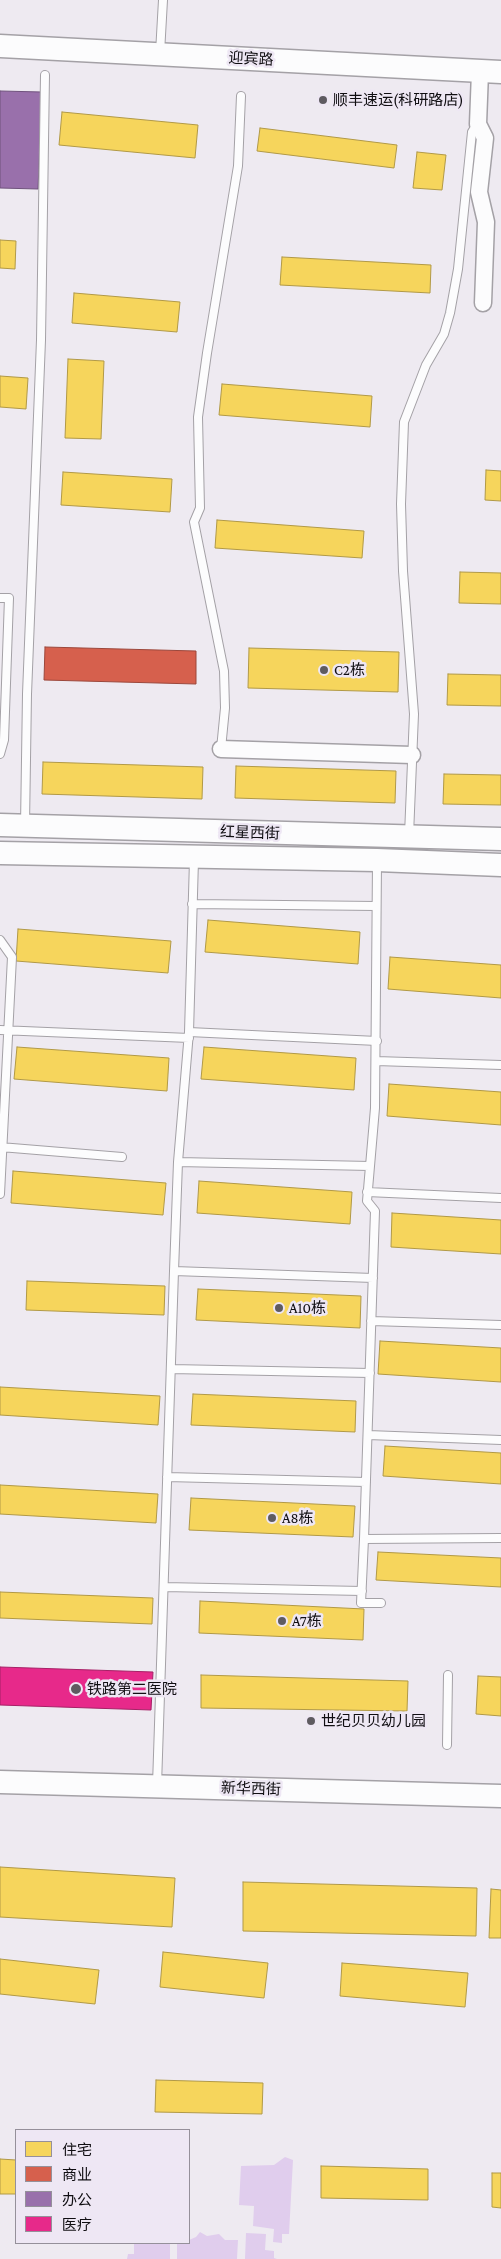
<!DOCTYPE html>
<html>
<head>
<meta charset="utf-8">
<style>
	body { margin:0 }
	#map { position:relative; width:501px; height:2259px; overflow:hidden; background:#eeeaf1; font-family:"Crimson Pro","Noto Sans SC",serif }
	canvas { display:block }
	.legend { position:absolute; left:15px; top:2129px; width:175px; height:115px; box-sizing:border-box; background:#eee7f4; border:1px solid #95909a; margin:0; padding:6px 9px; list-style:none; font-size:15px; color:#100e12 }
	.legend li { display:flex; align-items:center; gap:10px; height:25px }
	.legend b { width:25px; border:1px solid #95909a }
</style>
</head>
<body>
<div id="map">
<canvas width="501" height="2259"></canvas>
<ul class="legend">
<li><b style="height:14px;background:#f6d55c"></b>住宅</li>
<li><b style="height:14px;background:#d6604d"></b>商业</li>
<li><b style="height:14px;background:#9970ab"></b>办公</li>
<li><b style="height:14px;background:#e7298a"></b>医疗</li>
</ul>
</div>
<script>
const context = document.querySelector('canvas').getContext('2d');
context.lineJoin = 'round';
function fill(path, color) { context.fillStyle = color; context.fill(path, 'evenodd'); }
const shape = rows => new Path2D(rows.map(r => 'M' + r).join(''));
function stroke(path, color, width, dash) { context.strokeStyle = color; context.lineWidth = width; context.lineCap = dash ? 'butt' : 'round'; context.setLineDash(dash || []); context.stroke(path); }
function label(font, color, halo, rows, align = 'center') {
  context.font = font + ' "Crimson Pro","Noto Sans SC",serif'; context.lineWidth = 5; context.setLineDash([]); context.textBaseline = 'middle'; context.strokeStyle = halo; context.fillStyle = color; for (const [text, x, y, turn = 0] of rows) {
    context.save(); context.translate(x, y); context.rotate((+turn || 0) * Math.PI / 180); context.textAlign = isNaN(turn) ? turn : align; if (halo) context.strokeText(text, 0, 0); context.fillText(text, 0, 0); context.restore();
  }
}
fill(shape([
	[285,2157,293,2160,289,2234,282,2234,282,2243,273,2242,274,2229,253,2226,254,2206,239,2205,241,2166,274,2165],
	[200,2232,207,2236,219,2234,225,2240,238,2240,237,2259,177,2259,177,2243,189,2243,189,2240,196,2237],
	[246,2233,266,2234,265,2250,274,2251,274,2258,277,2259,245,2259],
	[148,2243,170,2243,170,2259,127,2259,128,2254,134,2254,134,2244]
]), '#e0cded');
const homes = shape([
	[62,112,198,125,195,158,59,145,62,112],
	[260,128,397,145,394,168,257,151,260,128],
	[417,152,446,155,442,190,413,188,417,152],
	[0,240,16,241,15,269,0,268,0,240],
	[282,257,431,265,430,293,280,285,282,257],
	[74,293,180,302,177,332,72,323,74,293],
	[68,359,104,361,101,439,65,438,68,359],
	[0,376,28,378,26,409,0,407,0,376],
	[222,384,372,396,370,427,219,415,222,384],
	[486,470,501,471,501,501,485,500,486,470],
	[63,472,172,479,170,512,61,505,63,472],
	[217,520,364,531,362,558,215,548,217,520],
	[460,572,501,573,501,604,459,603,460,572],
	[249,648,399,652,398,692,248,688,249,648],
	[448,674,501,675,501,706,447,705,448,674],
	[43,762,203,767,202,799,42,794,43,762],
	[236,766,396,771,395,803,235,798,236,766],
	[444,774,501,775,501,805,443,804,444,774],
	[208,920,360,932,358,964,205,952,208,920],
	[18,929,171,941,168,973,16,961,18,929],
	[390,957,501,965,501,998,388,989,390,957],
	[17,1047,169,1058,167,1091,14,1079,17,1047],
	[204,1047,356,1058,354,1090,201,1079,204,1047],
	[389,1084,501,1092,501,1125,387,1116,389,1084],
	[13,1171,166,1183,163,1215,11,1203,13,1171],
	[199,1181,352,1192,350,1224,197,1213,199,1181],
	[392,1213,501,1220,501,1254,391,1247,392,1213],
	[27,1281,165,1286,164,1315,26,1310,27,1281],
	[198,1289,361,1296,360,1328,196,1320,198,1289],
	[380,1341,501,1348,501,1382,378,1374,380,1341],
	[0,1387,160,1396,158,1425,0,1415,0,1387],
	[193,1394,356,1401,355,1432,191,1425,193,1394],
	[385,1446,501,1453,501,1484,383,1476,385,1446],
	[0,1485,158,1494,156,1523,0,1514,0,1485],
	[191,1498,355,1506,353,1537,189,1530,191,1498],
	[378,1552,501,1558,501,1587,376,1580,378,1552],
	[0,1592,153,1598,152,1624,0,1618,0,1592],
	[200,1601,364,1609,363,1640,199,1633,200,1601],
	[201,1675,408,1681,407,1711,201,1708,201,1675],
	[478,1676,501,1677,501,1716,476,1714,478,1676],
	[0,1867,175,1878,172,1927,0,1917,0,1867],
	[243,1882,477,1888,476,1936,243,1931,243,1882],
	[491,1889,501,1890,501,1938,489,1938,491,1889],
	[163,1952,268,1963,264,1998,160,1987,163,1952],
	[0,1959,99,1970,95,2004,0,1994,0,1959],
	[342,1963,468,1973,465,2007,340,1996,342,1963],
	[156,2080,263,2083,262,2114,155,2112,156,2080],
	[0,2159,16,2160,16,2194,0,2194,0,2159],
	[321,2166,428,2169,428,2200,321,2198,321,2166],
	[492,2173,501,2173,501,2208,492,2207,492,2173]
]);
fill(homes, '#f6d55c');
stroke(homes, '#b19946', 1);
const shops = shape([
	[45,647,196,651,196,684,44,680,45,647]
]);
fill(shops, '#d6604d');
stroke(shops, '#9b473b', 1);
const offices = shape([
	[0,91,42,92,38,189,0,188,0,91]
]);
fill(offices, '#9970ab');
stroke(offices, '#70537d', 1);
const health = shape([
	[0,1667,153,1672,151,1710,0,1705,0,1667]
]);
fill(health, '#e7298a');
stroke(health, '#a62166', 1);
const lane = shape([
	[160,53,163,0],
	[0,598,9,598,4,740,0,754],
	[221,749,225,708,224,671,194,522,200,508,198,417,207,353,238,166,241,96],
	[25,825,27,694,41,340,45,75],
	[409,835,414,714,403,571,401,504,404,422,426,365,444,334,450,313,458,269,472,132,477,124],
	[377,862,375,1108,367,1201,375,1211,364,1539,501,1538],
	[192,904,376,906],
	[0,940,12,957,0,1194],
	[0,1030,189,1038],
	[189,1032,377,1041],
	[376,1061,501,1065],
	[0,1147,122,1157],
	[178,1162,370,1166],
	[367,1192,501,1198],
	[174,1271,373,1278],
	[371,1321,501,1325],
	[171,1369,370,1373],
	[368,1435,501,1440],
	[167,1477,366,1482],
	[364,1539,361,1603,381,1603],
	[164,1587,362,1591],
	[447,1745,448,1675],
	[157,1785,174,1271,178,1162,189,1032,194,860]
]);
const street = shape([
	[480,72,478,124,485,138,479,192,486,222,483,303],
	[221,749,412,755]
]);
const secondary = shape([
	[0,46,501,72],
	[0,825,501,839],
	[0,853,377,860,501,865],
	[0,1782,501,1796]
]);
stroke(lane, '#a4a1a6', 10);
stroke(street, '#a4a1a6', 19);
stroke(secondary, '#a4a1a6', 25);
stroke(lane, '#fcfcfd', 8);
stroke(street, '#fcfcfd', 16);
stroke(secondary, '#fcfcfd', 22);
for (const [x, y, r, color] of [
	[323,100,5,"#5e5b60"],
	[324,670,5,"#5e5b60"],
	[279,1308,5,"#5e5b60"],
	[272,1518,5,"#5e5b60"],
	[282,1621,5,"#5e5b60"],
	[76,1689,6,"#5e5b60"],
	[311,1721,5,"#5e5b60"]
]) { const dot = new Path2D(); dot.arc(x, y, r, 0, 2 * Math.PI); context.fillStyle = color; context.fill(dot); stroke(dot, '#eee7f4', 2); }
label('15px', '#100e12', '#eee7f4', [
	["迎宾路",251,59,3],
	["红星西街",250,833,2],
	["新华西街",251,1789,2]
]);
label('15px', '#100e12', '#eee7f4', [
	["顺丰速运(科研路店)",333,100],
	["C2栋",334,670],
	["A10栋",289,1308],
	["A8栋",282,1518],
	["A7栋",292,1621],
	["铁路第二医院",87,1689],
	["世纪贝贝幼儿园",321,1721]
], 'left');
</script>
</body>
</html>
